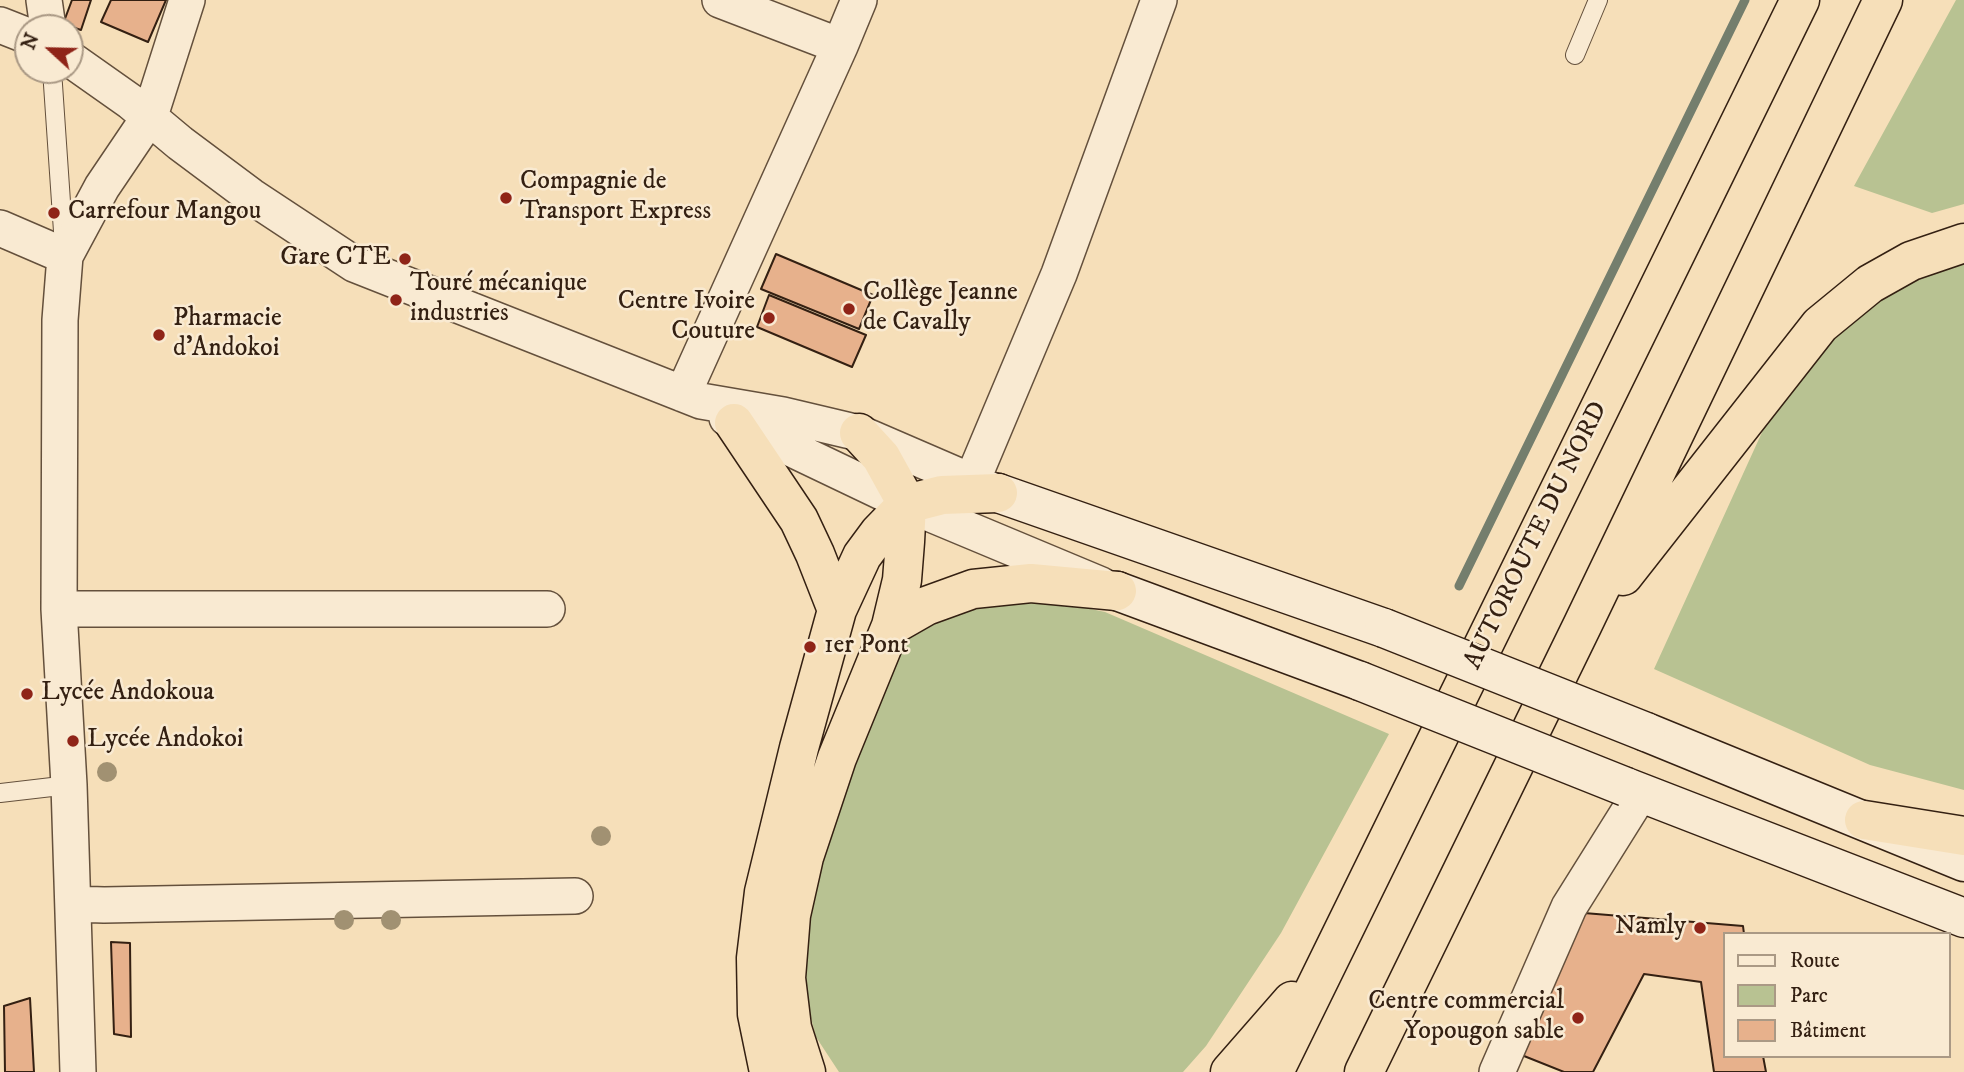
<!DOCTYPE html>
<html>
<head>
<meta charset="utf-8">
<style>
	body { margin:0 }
	#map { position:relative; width:1964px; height:1072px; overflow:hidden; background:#f6dfb9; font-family:"IM FELL DW Pica",serif }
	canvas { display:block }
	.legend { position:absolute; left:1723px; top:932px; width:228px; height:126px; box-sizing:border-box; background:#f9ead2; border:2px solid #aa9985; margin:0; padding:9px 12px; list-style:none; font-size:21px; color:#342012 }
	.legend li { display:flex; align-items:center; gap:14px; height:35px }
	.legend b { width:35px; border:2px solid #aa9985 }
	.north { position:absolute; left:14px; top:14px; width:70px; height:70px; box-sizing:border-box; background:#f9ead2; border:2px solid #aa9985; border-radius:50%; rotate:292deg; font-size:19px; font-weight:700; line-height:28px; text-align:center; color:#342012 }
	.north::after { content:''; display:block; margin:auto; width:24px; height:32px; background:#8f2418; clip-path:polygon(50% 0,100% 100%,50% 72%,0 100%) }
</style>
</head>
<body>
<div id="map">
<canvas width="1964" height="1072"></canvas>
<ul class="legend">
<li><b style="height:9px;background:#f9ead2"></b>Route</li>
<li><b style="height:19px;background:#b8c292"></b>Parc</li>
<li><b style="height:19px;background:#e7b18c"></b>Bâtiment</li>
</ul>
<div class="north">N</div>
</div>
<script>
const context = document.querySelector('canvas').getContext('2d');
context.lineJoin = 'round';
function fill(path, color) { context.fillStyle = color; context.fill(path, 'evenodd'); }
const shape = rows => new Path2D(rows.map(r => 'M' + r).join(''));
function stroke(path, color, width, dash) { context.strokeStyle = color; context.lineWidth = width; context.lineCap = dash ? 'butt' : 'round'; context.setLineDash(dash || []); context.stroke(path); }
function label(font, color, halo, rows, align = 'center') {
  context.font = font + ' "IM FELL DW Pica",serif'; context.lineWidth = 5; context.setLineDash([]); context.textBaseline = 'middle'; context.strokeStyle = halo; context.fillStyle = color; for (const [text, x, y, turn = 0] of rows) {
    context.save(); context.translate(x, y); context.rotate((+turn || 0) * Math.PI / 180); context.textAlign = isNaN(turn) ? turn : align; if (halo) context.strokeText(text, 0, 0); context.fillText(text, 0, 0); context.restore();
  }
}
fill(shape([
	[1956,0,1964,0,1964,204,1932,213,1854,186],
	[1964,255,1964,790,1870,765,1654,669,1774,406,1833,333,1879,293],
	[1029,596,1105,612,1389,734,1281,933,1206,1046,1183,1072,839,1072,816,1037,797,965,805,890,883,681,913,632,974,605]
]), '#b8c292');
stroke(shape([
	[1459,586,1745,0]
]), '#747e6d', 9);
const building = shape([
	[72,0,91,0,81,30,63,24,72,0],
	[111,0,166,0,148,42,101,22,111,0],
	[776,254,873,295,859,329,761,289,776,254],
	[769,295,866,335,852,367,757,327,769,295],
	[1584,913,1743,926,1744,934,1724,934,1724,1056,1763,1056,1766,1072,1714,1072,1701,982,1644,974,1593,1072,1564,1072,1519,1054,1584,913],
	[111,942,130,943,131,1037,114,1034,111,942],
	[30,998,34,1072,5,1072,4,1006,30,998]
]);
fill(building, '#e7b18c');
stroke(building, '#342012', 2);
const lane = shape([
	[1575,55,1598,0],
	[52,70,64,246],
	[0,793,69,785]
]);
const street = shape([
	[44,0,48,28],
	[720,0,840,46],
	[0,25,28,36],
	[70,59,131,102,180,143,251,196,354,264,701,401,783,415,859,433,998,493],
	[0,228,65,256],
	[683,394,840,46,859,0],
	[727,418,907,504,1101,585],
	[972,481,1059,274,1159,0],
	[59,609,547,609],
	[74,904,104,905,575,896],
	[78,1072,69,785,59,609,60,320,65,256,102,187,150,116,187,0],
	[1497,1072,1569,907,1641,792]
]);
const secondary = shape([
	[998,493,1384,628],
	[1117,591,1360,681],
	[1646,732,1964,862],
	[1626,787,1964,918]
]);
const highway = shape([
	[734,423,799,520,815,554,837,610],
	[1623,576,1820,325,1870,284,1911,261,1964,243],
	[891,626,926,606,973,589,1031,583,1117,591],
	[1864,820,1964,836],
	[769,1072,757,1014,756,958,764,892,799,748,837,610,862,556,879,533,907,504,942,495,998,493],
	[806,1072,792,1028,786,978,791,915,804,857,837,758,891,626,902,580,905,542,907,504,881,457,859,433],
	[1230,1072,1292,1001],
	[1274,1072,1800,0],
	[1364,1072,1582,626,1883,0]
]);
stroke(lane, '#64503c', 20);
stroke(street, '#64503c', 38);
stroke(secondary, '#342012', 41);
stroke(highway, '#342012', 41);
stroke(lane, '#f9ead2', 18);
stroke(street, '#f9ead2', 35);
stroke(secondary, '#f9ead2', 38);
stroke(highway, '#f6dfb9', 38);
const secondaryBridge = shape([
	[1384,628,1646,732],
	[1360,681,1626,787]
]);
stroke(secondaryBridge, '#342012', 41, []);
stroke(secondaryBridge, '#f9ead2', 38);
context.fillStyle = '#a19172';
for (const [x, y] of [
	[107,772],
	[601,836],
	[344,920],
	[391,920]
]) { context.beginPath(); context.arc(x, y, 10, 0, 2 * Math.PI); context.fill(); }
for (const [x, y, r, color] of [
	[506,198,7,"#8f2418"],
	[54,213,7,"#8f2418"],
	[405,259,7,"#8f2418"],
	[396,300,7,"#8f2418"],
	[849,309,7,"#8f2418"],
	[769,318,7,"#8f2418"],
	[159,335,7,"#8f2418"],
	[810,647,7,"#8f2418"],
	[27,694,7,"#8f2418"],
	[73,741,7,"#8f2418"],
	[1700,928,7,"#8f2418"],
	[1578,1018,7,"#8f2418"]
]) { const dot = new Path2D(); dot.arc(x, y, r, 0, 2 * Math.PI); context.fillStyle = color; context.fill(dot); stroke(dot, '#f9ead2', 2.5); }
label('26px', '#342012', '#f9ead2', [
	["Compagnie de",520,183],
	["Transport Express",520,213],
	["Carrefour Mangou",68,213],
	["Gare CTE",391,259,"right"],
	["Touré mécanique",410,285],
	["industries",410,315],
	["Collège Jeanne",863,294],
	["de Cavally",863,324],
	["Centre Ivoire",755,303,"right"],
	["Couture",755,333,"right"],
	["Pharmacie",173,320],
	["d’Andokoi",173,350],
	["1er Pont",824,647],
	["Lycée Andokoua",41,694],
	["Lycée Andokoi",87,741],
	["Namly",1686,928,"right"],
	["Centre commercial",1564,1003,"right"],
	["Yopougon sable",1564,1033,"right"]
], 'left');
label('26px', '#342012', '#f9ead2', [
	["AUTOROUTE DU NORD",1537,536,-64]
]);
</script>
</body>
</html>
